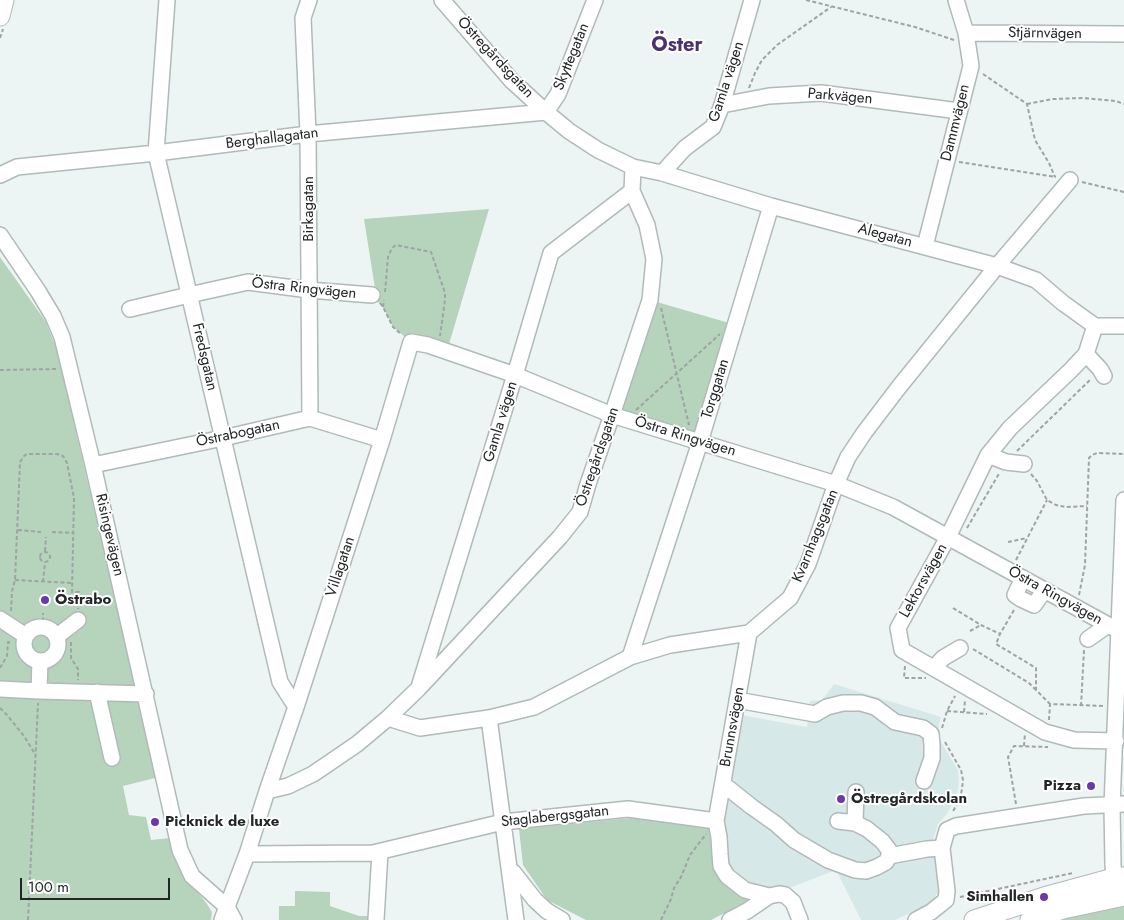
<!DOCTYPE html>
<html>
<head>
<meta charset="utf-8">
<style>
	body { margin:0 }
	#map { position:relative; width:1124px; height:920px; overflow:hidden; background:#ecf5f4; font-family:Jost,sans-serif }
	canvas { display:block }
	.scale { position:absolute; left:20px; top:878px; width:150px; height:22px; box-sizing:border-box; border:2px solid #222626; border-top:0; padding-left:6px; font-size:15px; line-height:18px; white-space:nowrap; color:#222626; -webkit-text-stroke:4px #fff; paint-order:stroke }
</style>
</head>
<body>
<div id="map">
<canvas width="1124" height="920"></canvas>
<div class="scale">100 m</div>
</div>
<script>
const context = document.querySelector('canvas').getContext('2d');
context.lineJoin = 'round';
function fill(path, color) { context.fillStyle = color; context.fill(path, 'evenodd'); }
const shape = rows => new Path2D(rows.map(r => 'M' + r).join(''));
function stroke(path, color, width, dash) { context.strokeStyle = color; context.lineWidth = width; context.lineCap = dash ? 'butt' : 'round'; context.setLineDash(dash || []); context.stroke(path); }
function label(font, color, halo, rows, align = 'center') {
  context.font = font + ' Jost,sans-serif'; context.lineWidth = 4; context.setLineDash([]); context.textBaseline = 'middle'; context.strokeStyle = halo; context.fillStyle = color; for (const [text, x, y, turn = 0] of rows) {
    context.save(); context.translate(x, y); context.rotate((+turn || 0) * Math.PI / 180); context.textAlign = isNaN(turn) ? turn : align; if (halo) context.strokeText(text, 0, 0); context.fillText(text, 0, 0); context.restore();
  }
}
fill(shape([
	[834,684,941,717,939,724,939,734,941,742,958,770,959,782,957,795,947,814,938,824,933,840,932,847,940,882,938,892,933,901,923,907,895,920,861,920,836,870,784,890,749,886,732,873,723,859,722,824,741,715,807,727,810,701,822,700]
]), '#d6e9e8');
fill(shape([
	[489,209,447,351,411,342,393,327,383,307,377,301,364,219],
	[0,257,46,322,57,350,135,685,138,686,159,777,123,786,129,815,146,817,151,840,170,838,188,880,207,904,212,912,211,920,0,920],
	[650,300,736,325,700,442,612,415],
	[631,818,710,829,720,878,758,896,711,920,586,920,547,900,523,865,519,829],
	[295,891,330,892,330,906,359,916,369,916,369,920,279,920,279,906,295,906],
	[1124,896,1124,920,1030,920]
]), '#b6d3bc');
const minor = shape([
	[167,0,156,153,280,682,296,707],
	[309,0,303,18,308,134,310,418],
	[966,33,1124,34],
	[722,105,769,96,821,93,959,111],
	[546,112,558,94,595,0],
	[633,167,662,173,771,206,997,266,1036,280,1063,303,1095,326,1124,326],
	[662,173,685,148,713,127,722,105,752,0],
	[0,175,17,167,156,153,308,134,546,112],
	[0,235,38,291,53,316,62,337,93,465,180,850,192,876,227,907,234,920],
	[925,246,971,66,966,33,956,0],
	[130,309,189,295,248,282,309,290,372,295],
	[1095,326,1086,354,1071,370,1010,428,988,455,948,537,898,628,902,650,1045,732,1074,740,1116,741],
	[1086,354,1100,369,1104,376],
	[988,455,1006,462,1024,464],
	[93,465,223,438,310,418,382,440],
	[1023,578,1015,595,1021,599,1034,605,1045,590],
	[0,619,26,636],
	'24 644a17 17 0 1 1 34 0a17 17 0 1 1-34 0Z',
	[56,637,78,620],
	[1088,639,1108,625],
	[630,657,700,442,771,206],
	[934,668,943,658,960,648],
	[420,684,515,375,551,253,632,191],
	[0,689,39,691,146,694],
	[39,691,40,661],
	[97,692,112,758],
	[737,700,815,714,827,707,843,703,861,703,875,707,895,722,923,728,931,734,932,745,932,758,924,781],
	[388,718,420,728,489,718,534,707,630,657,670,645,749,633,790,598,808,564,836,484,848,457,864,433,899,387,997,266,1070,180],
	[489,718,516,920],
	[723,784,752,807,776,824,794,840,828,860,855,870,866,871,877,867,886,862,889,856,927,849,942,848],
	[267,791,296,707,382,440,411,342,428,345,515,375,612,415,836,484,893,507,1119,631],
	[716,821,749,633],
	[838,821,855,823,867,829,882,841,889,850,889,856],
	[855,823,856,792],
	[247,854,373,853,503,822,628,809,716,821,719,837,720,854,721,866,727,876,745,890,769,896,779,894,785,895,793,902,800,920],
	[510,872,513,872,535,900,547,911,562,920],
	[1116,898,1113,865,1112,806,1124,500],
	[222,920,247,854,267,791,288,786,313,774,357,744,388,718,419,688,560,537,580,512,588,484,612,415,650,300,654,259,647,225,632,191,633,167,598,150,569,131,546,112,512,81,442,0],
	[376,920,380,852],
	[730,920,747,911,769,896],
	[916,920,931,912,946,900,947,891,942,848,947,830,956,826,1084,806,1124,804]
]);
const major = shape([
	[0,16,4,0],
	[974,920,1044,897,1114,878,1124,877],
	[1030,920,1063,909,1124,896]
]);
stroke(minor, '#b1bab9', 18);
stroke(major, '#b1bab9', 21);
stroke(shape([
	[806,0,915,27,954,40],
	[0,38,3,29],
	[983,74,1027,104,1035,140,1049,163,1055,177],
	[749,88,755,73,762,60,777,45,831,7],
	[1027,104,1053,99,1083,98,1116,101,1124,104],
	[959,162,1056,177],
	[1082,182,1124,192],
	[385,292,388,257,392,248,396,245,431,252,445,293,445,300,440,336],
	[380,303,383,307,393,327,401,334],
	[383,307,384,300],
	[661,308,689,425],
	[0,370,58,369],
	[636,410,720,334],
	[1017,451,1091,379],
	[1031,474,1037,481,1047,500,1056,505,1066,507,1087,506],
	[967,528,1000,472],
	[18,530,41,532],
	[52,532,74,533],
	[1008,542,1027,538],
	[45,551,46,537],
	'40 557a5 5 0 1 1 10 0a5 5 0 1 1-10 0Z',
	[1016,560,1047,500],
	[15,580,72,583],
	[43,582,45,562],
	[1079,595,1085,565,1089,458,1092,455,1097,453,1124,454],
	[953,608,981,625,1000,634],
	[1014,610,1000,634,996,644,1036,668,1036,690,1050,704],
	[11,611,12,591,15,580,20,462,24,456,27,454,57,454,63,456,67,463,74,498,72,592,79,592,78,609],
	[43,628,43,613],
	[970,631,981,625],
	[71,642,71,658,78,669,78,680],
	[973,649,1029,683,1036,690],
	[905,666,904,678,926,678],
	[0,668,7,656,8,642,12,643],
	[1081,706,1084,650],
	[0,708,7,715,24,736,35,754],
	[947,711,987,714],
	[964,712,965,700],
	[1049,720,1050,704,1104,706],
	[942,728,947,711,955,696],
	[945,742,961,770,963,780,962,789,960,799,952,813],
	[1024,746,1025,733],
	[1016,804,1008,757,1014,746,1048,747],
	[960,897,1073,873],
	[28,920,38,703],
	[661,920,671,899,674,888,681,877,690,855,706,834]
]), '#9da4a3', 2, [4, 2.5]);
stroke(minor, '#fff', 15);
stroke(major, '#fff', 19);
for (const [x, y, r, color] of [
	[45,600,5,"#6c38af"],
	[1091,786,5,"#6c38af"],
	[841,799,5,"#6c38af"],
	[155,822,5,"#6c38af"],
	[1044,897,5,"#6c38af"]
]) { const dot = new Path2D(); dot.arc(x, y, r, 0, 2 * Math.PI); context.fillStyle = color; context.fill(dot); stroke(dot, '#fff', 2); }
label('15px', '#222626', '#fff', [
	["Stjärnvägen",1045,34,1],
	["Skyttegatan",572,57,-68],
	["Östregårdsgatan",495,58,47],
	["Gamla vägen",727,82,-72],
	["Parkvägen",840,97,5],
	["Dammvägen",956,123,-76],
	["Berghallagatan",272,139,-7],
	["Birkagatan",309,209,-90],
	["Alegatan",885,236,15],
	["Östra Ringvägen",304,289,6],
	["Fredsgatan",204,357,77],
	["Torggatan",716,389,-73],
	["Gamla vägen",501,422,-73],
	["Östrabogatan",238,434,-12],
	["Östra Ringvägen",685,437,17],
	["Östregårdsgatan",598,457,-71],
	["Risingevägen",109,535,77],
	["Kvarnhagsgatan",816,536,-68],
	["Villagatan",341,567,-72],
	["Lektorsvägen",924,581,-61],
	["Östra Ringvägen",1055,596,29],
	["Brunnsvägen",733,727,-80],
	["Staglabergsgatan",555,817,-6]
]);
label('bold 15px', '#222626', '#fff', [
	["Östrabo",55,600],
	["Pizza",1081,786,"right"],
	["Östregårdskolan",851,799],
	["Picknick de luxe",165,822],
	["Simhallen",1034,897,"right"]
], 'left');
label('bold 20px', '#49326d', '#fff', [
	["Öster",677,46]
]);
</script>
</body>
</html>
